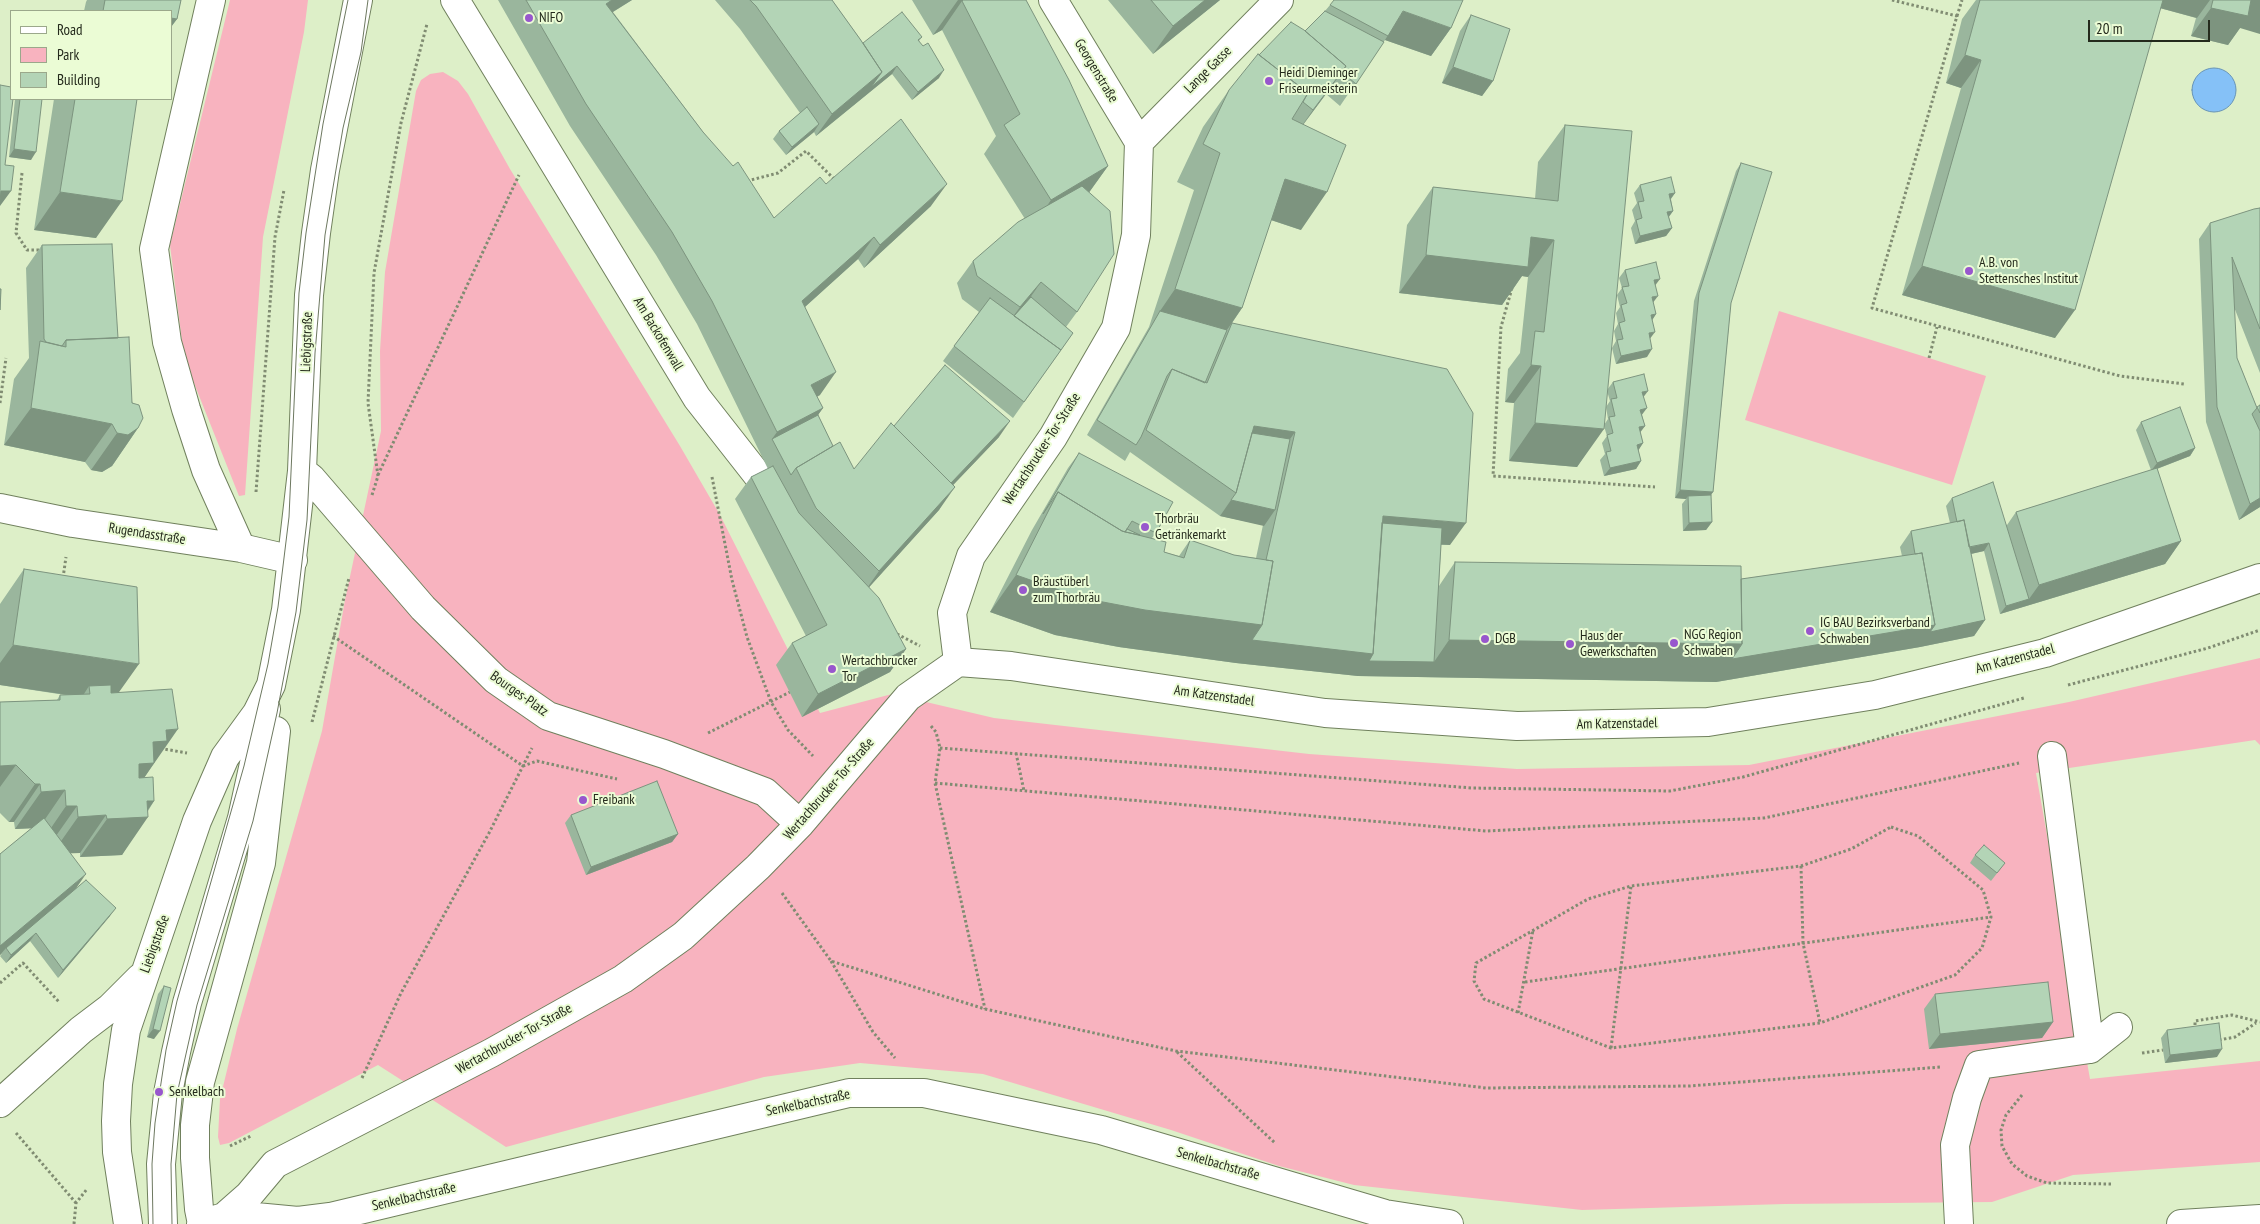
<!DOCTYPE html>
<html>
<head>
<meta charset="utf-8">
<style>
	body { margin:0 }
	#map { position:relative; width:2260px; height:1224px; overflow:hidden; background:#ddefc8; font-family:"PT Sans Narrow",sans-serif }
	canvas { display:block }
	.legend { position:absolute; left:10px; top:10px; width:162px; height:90px; box-sizing:border-box; background:#ebfcd5; border:1px solid #9ba88b; margin:0; padding:6px 9px; list-style:none; font-size:15px; color:#242a1c }
	.legend li { display:flex; align-items:center; gap:10px; height:25px }
	.legend b { width:25px; border:1px solid #9ba88b }
	.scale { position:absolute; left:2088px; top:20px; width:122px; height:22px; box-sizing:border-box; border:2px solid #242a1c; border-top:0; padding-left:6px; font-size:15px; line-height:18px; white-space:nowrap; color:#242a1c; -webkit-text-stroke:4px #ebfcd5; paint-order:stroke }
</style>
</head>
<body>
<div id="map">
<canvas width="2260" height="1224"></canvas>
<ul class="legend">
<li><b style="height:6px;background:#fff"></b>Road</li>
<li><b style="height:14px;background:#f8b3bf"></b>Park</li>
<li><b style="height:14px;background:#b3d4b6"></b>Building</li>
</ul>
<div class="scale">20 m</div>
</div>
<script>
const context = document.querySelector('canvas').getContext('2d');
context.lineJoin = 'round';
function fill(path, color) { context.fillStyle = color; context.fill(path, 'evenodd'); }
const shape = rows => new Path2D(rows.map(r => 'M' + r).join(''));
function stroke(path, color, width, dash) { context.strokeStyle = color; context.lineWidth = width; context.lineCap = dash ? 'butt' : 'round'; context.setLineDash(dash || []); context.stroke(path); }
function label(font, color, halo, rows, align = 'center') {
  context.font = font + ' "PT Sans Narrow",sans-serif'; context.lineWidth = 4; context.setLineDash([]); context.textBaseline = 'middle'; context.strokeStyle = halo; context.fillStyle = color; for (const [text, x, y, turn = 0] of rows) {
    context.save(); context.translate(x, y); context.rotate((+turn || 0) * Math.PI / 180); context.textAlign = isNaN(turn) ? turn : align; if (halo) context.strokeText(text, 0, 0); context.fillText(text, 0, 0); context.restore();
  }
}
fill(shape([
	[230,0,308,0,304,32,263,237,245,495,239,496,184,358,170,245],
	[443,72,458,81,468,94,510,169,680,446,720,515,820,713,892,694,994,718,1309,754,1517,769,1749,765,2069,702,2260,658,2260,745,2255,740,2036,773,2090,1079,2260,1061,2260,1162,2073,1175,1992,1202,1785,1204,1582,1210,1354,1185,1279,1166,1171,1130,983,1074,860,1063,764,1077,506,1147,378,1065,229,1143,220,1145,218,1137,220,1099,237,1029,322,731,345,600,381,431,380,351,385,272,416,91,421,80,430,74],
	[1779,311,1986,376,1952,485,1745,420]
]), '#f8b3bf');
const water = shape([
	'2192 90a22 22 0 1 1 44 0a22 22 0 1 1-44 0Z'
]);
fill(water, '#85c1f7');
stroke(water, '#6894b5', 1);
const minor = shape([
	[211,0,154,249,167,342,186,409,206,470,241,548],
	[455,0,697,398,766,486],
	[1053,0,1139,142],
	[1139,142,1279,0],
	[302,471,311,478,423,608,496,680,548,716,664,754,765,792,800,824],
	[0,508,73,523,241,548,293,560],
	[958,662,1011,666,1325,713,1517,726,1708,722,1875,695,2045,653,2260,578],
	[958,662,952,613,971,556,1053,437,1116,328,1136,235,1139,142],
	[2052,756,2090,1049],
	[0,1103,81,1030,110,1008,140,978],
	[224,1217,249,1195,275,1164,491,1053,623,979,683,936,758,867,800,824,908,697,958,662],
	[128,1224,117,1152,116,1121,118,1084,126,1030,197,821,225,757,257,713,271,685,286,610,302,471,309,295,316,233,325,170,358,0],
	[163,1224,161,1164,168,1093,176,1052,187,1003,242,818,266,709],
	[201,1224,224,1217,245,1216,298,1221,330,1217,849,1093,924,1093,1101,1130,1385,1214,1449,1224],
	[202,1224,199,1209,195,1158,195,1125,200,1082,261,863,276,731],
	[1959,1224,1955,1145,1967,1098,1979,1065,2090,1049,2118,1027],
	[2181,1224,2260,1219]
]);
stroke(minor, '#70805d', 30);
stroke(shape([
	[1892,0,1957,16,1872,308,2120,376,2184,384],
	[1957,16,1962,0],
	[22,173,16,233,27,250,41,250],
	[747,181,778,173,806,151,835,180],
	[1512,288,1501,327,1493,476,1655,487],
	[1929,358,1937,327],
	[0,403,6,358],
	[378,475,519,175],
	[712,477,732,580,747,637,771,702,788,730,813,756],
	[256,492,275,237,284,190],
	[372,495,378,476,368,403,374,273,401,123,427,24],
	[63,578,66,557],
	[897,634,920,646],
	[333,636,523,766,537,761,617,779],
	[2068,685,2208,648,2260,630],
	[312,722,349,578],
	[931,726,936,732,940,748,935,783,985,1009],
	[708,733,790,692],
	[162,746,164,749,187,753],
	[940,748,1472,788,1670,791,1743,777,2024,698],
	[1016,753,1024,791],
	[935,783,1486,831,1764,818,2019,763],
	[1891,827,1918,836,1983,890,1991,917,1982,948,1955,975,1820,1023,1611,1048,1484,999,1474,981,1476,963,1588,899,1631,886,1801,866,1851,849,1891,827],
	[1801,866,1803,943,1820,1023],
	[782,893,831,961,985,1009,1176,1051,1486,1088,1689,1086,1941,1067],
	[831,961,873,1032,895,1058],
	[1525,982,1991,917],
	[0,983,23,963,60,1003],
	[1518,1013,1533,930],
	[2195,1030,2195,1021,2232,1015,2260,1022],
	[2219,1040,2235,1037,2256,1023],
	[1611,1048,1631,886],
	[1177,1052,1275,1143],
	[2142,1053,2163,1050],
	[362,1078,401,993,489,833,532,748],
	[2022,1095,2006,1115,2001,1130,2002,1146,2012,1164,2027,1176,2047,1183,2111,1184],
	[16,1133,76,1203],
	[230,1146,251,1136],
	[74,1224,76,1203,87,1189]
]), '#808c72', 3, [2.5, 2.5]);
stroke(minor, '#fff', 28);
stroke(shape([
	[153,1224,152,1164,155,1123,166,1050,177,1001,244,766,268,664,278,607,289,517,299,293,306,233,323,124,348,0],
	[172,1224,171,1164,177,1094,197,1005,253,821,277,713,296,612,307,520,315,353,325,235,343,128,361,52,368,0]
]), '#6d7860', 1);
fill(shape([
	[87,0,181,0,177,19,171,27,171,11,84,11,86,2],
	[498,0,632,0,613,12,703,132,774,218,826,184,931,206,864,268,858,259,805,307,820,395,817,397,823,408,818,415,833,446,854,469,894,426,999,437,953,485,939,510,869,587,906,649,890,672,802,717,776,665,792,643,806,636,735,499,751,477,768,469,697,324,656,255,570,126],
	[715,0,832,0,863,43,922,37,919,41,939,78,912,100,892,74,816,136,814,132,786,155,773,139,779,131,800,113,740,29],
	[912,0,1026,0,1108,166,1089,192,1077,312,1066,327,1073,333,1013,418,943,361,979,312,962,299,957,283,973,261,1025,219,984,154,996,136,942,30,933,35],
	[1108,0,1220,0,1153,54],
	[1976,0,2260,0,2228,45,2191,36,2196,18,2160,8,2055,338,1902,295,1961,88,1946,83,1962,19],
	[1330,5,1451,28,1431,56,1385,40,1340,106,1326,94,1303,125,1301,230,1271,220,1242,308,1232,323,1450,545,1441,545,1439,586,1455,562,1741,579,1902,556,1900,547,1911,531,1950,523,1946,506,1952,498,2007,525,2016,512,2151,470,2136,430,2141,422,2195,448,2190,456,2157,469,2181,541,2165,564,2023,607,2000,614,1984,551,1971,554,1985,620,1974,636,1920,647,1716,682,1358,676,1236,663,1119,647,1055,635,990,612,1032,530,1068,468,1079,453,1156,533,1152,538,1164,552,1179,556,1190,540,1234,555,1256,558,1263,525,1220,516,1130,452,1125,461,1087,435,1149,327,1194,190,1177,182,1203,127,1229,90,1259,55,1305,31,1325,11],
	[1471,15,1493,81,1482,96,1442,83,1460,31],
	[15,99,42,99,31,160,9,157],
	[54,99,137,99,96,238,34,230],
	[1565,125,1607,390,1613,382,1644,397,1642,415,1645,426,1640,432,1643,443,1638,450,1641,461,1636,469,1604,476,1600,460,1605,454,1602,443,1607,436,1604,426,1577,467,1509,461,1514,403,1505,402,1508,369,1520,353,1528,277,1522,276,1502,305,1399,293,1407,225,1433,187,1535,199,1538,162],
	[1607,391,1610,401,1606,407],
	[1606,407,1608,419,1604,425],
	[1741,163,1731,303,1713,492,1711,495,1712,522,1706,530,1683,531,1682,504,1686,499,1675,498,1694,301,1736,171],
	[1640,185,1675,193,1671,199,1673,211,1669,217,1672,228,1666,236,1635,244,1631,228,1635,221,1632,210,1637,203,1634,193],
	[2260,208,2260,373,2234,307,2237,358,2257,408,2260,405,2260,507,2239,520,2206,422,2199,239,2210,223],
	[42,245,118,338,138,428,112,466,102,472,91,470,85,462,4,445,14,379,29,358,26,268],
	[1625,270,1655,285,1653,302,1656,314,1652,320,1647,357,1616,364,1612,348,1616,341,1614,331,1618,324,1616,313,1620,307,1617,295,1622,288,1619,278],
	[24,569,119,692,154,763,144,778,154,801,148,811,122,855,80,857,80,853,70,853,77,888,110,916,58,978,30,941,6,963,0,956,2,954,0,955,0,854,32,828,15,829,14,822,9,822,0,813,0,702,57,700,60,695,65,695,0,685,0,604],
	[571,815,678,834,672,842,586,875,565,823],
	[1975,855,2005,863,1991,881,1970,863],
	[164,986,154,1039,147,1037,158,994],
	[1935,994,2053,1022,2042,1038,1929,1049,1924,1009],
	[2167,1030,2217,1057,2165,1063,2161,1038]
]), '#9ab69d');
fill(shape([
	[612,0,632,0,590,26,606,4],
	[958,0,991,0,962,1,942,30,933,35],
	[1205,0,1220,0,1153,54,1173,26],
	[2130,0,2210,0,2197,18],
	[2250,0,2260,0,2260,34,2240,28,2228,45,2191,36,2211,8],
	[1403,11,1451,28,1431,56,1385,40],
	[171,18,177,19,171,27],
	[1965,55,1981,60,1961,88,1946,83],
	[897,66,892,74,816,136,832,114,882,72],
	[1346,66,1326,94,1293,138,1313,110],
	[1453,67,1493,81,1482,96,1442,83],
	[944,70,939,78,912,100,918,92],
	[819,124,814,132,786,155,792,147],
	[14,149,36,152,31,160,9,157],
	[1108,166,1088,194,1031,229,1051,200],
	[1285,179,1327,192,1301,230,1259,216],
	[947,184,931,206,864,268,880,245],
	[1,191,11,191,0,206,0,193],
	[60,192,122,201,96,238,34,230],
	[1675,193,1669,201,1669,194],
	[1673,211,1667,219,1667,212],
	[1672,228,1666,236,1635,244,1640,236],
	[874,237,858,259,786,324,802,301],
	[1531,237,1554,240,1528,277,1522,276,1502,305,1399,293,1426,255],
	[1922,266,2075,310,2055,338,1902,295],
	[1660,279,1654,287,1654,280],
	[1041,282,1025,305,1004,329,1020,307],
	[1175,289,1242,308,1216,346,1160,311],
	[1658,296,1652,304,1652,297],
	[1656,314,1651,322,1651,315],
	[1655,332,1649,340,1649,333],
	[1652,349,1647,357,1616,364,1621,356],
	[1531,365,1541,366,1514,403,1505,402],
	[836,372,820,395,795,407,811,385],
	[1648,391,1642,399,1642,392],
	[31,408,112,424,85,462,4,445],
	[823,408,807,430,772,439,777,432],
	[1647,408,1641,416,1640,410],
	[1010,421,999,437,934,505,945,489],
	[1535,423,1604,429,1577,467,1509,461],
	[1254,426,1295,432,1279,455,1249,433],
	[1645,426,1639,434,1639,427],
	[138,428,112,466,102,472,91,470,117,433],
	[1643,443,1638,451,1637,445],
	[2195,448,2190,456,2151,471,2157,463],
	[1641,461,1636,469,1604,476,1610,468],
	[955,487,939,510,863,594,879,571],
	[1680,490,1713,492,1707,500,1688,496,1686,499,1675,498],
	[2260,498,2260,507,2239,520,2250,504],
	[1231,500,1275,510,1264,526,1220,516],
	[1383,516,1466,523,1450,545,1377,540],
	[1712,522,1706,530,1683,531,1689,523],
	[2181,541,2165,564,2023,607,2000,614,2006,606,2029,599,2039,585],
	[1989,543,1984,551,1957,557,1963,549],
	[1016,575,1262,625,1373,654,1434,662,1449,640,1935,625,1985,620,1974,636,1920,647,1716,682,1358,676,1236,663,1119,647,1055,635,990,612],
	[13,645,139,664,112,702,90,694,89,686,82,697,0,685,0,663],
	[906,649,890,672,802,717,818,694],
	[178,729,128,801,112,802,153,742,166,730],
	[16,765,0,787,0,766],
	[35,784,40,784,14,822,9,822],
	[65,790,39,828,15,829,41,792],
	[147,801,154,801,143,817,148,817,122,855,80,857,107,819],
	[66,806,77,806,51,843,40,844],
	[106,815,80,853,52,854,78,817],
	[678,834,672,842,586,875,591,867],
	[86,874,70,897,6,948,0,955,0,946],
	[116,908,110,916,58,978,63,970],
	[36,933,30,941,6,963,11,955],
	[2053,1022,2042,1038,1929,1049,1940,1034],
	[153,1029,160,1031,154,1039,147,1037],
	[2222,1049,2217,1057,2165,1063,2170,1055]
]), '#7d947f');
const building = shape([
	[105,0,181,0,177,19,171,18,171,11,103,11,105,0],
	[526,0,612,0,606,4,703,132,733,166,738,162,774,218,820,177,826,184,901,119,947,184,880,245,874,237,802,301,836,372,811,385,823,408,777,432,712,301,672,232,586,104,526,0],
	[750,0,832,0,860,39,882,72,832,114,756,6,750,0],
	[963,0,1026,0,1069,80,1108,166,1051,200,1004,125,1020,114,962,1,963,0],
	[1151,0,1205,0,1173,26,1151,0],
	[1334,0,1463,0,1451,28,1403,11,1388,36,1330,5,1334,0],
	[1980,0,2163,0,2075,310,1922,266,1981,60,1965,55,1980,0],
	[2213,0,2251,0,2248,16,2211,8,2213,0],
	[1325,11,1384,42,1356,84,1342,72,1346,66,1305,31,1325,11],
	[902,12,922,37,918,40,923,46,928,43,944,70,918,92,897,66,871,87,882,72,863,43,902,12],
	[1471,15,1510,29,1493,81,1453,67,1471,15],
	[1291,22,1304,30,1346,66,1313,110,1303,102,1308,93,1259,55,1291,22],
	[1258,54,1308,93,1292,119,1346,145,1327,192,1285,179,1242,308,1175,289,1220,153,1203,144,1229,90,1258,54],
	[0,85,11,87,11,99,13,99,5,165,14,166,11,191,1,191,0,201,0,85],
	[20,99,42,99,36,152,14,149,20,99],
	[75,99,137,99,122,201,60,192,75,99],
	[807,107,819,124,792,147,779,131,807,107],
	[1565,125,1632,131,1604,429,1535,423,1541,366,1531,365,1535,331,1544,332,1554,240,1531,237,1528,267,1426,255,1433,187,1558,201,1565,125],
	[1741,163,1772,172,1731,303,1713,492,1680,490,1699,293,1741,163],
	[1671,177,1675,193,1669,194,1673,211,1667,212,1672,228,1640,236,1636,220,1642,218,1638,202,1644,201,1640,185,1671,177],
	[1082,186,1110,211,1114,254,1077,312,1041,282,1020,307,977,276,973,261,1018,222,1082,186],
	[2260,208,2260,329,2232,257,2237,358,2257,408,2252,414,2260,431,2260,498,2250,504,2217,407,2210,223,2254,209,2260,208],
	[112,244,118,338,66,340,62,346,46,342,44,339,42,245,112,244],
	[1656,262,1660,279,1654,280,1658,296,1652,297,1656,314,1651,315,1655,332,1649,333,1652,349,1621,356,1617,340,1623,339,1619,323,1625,321,1621,305,1627,303,1622,287,1629,286,1625,270,1656,262],
	[0,289,1,289,0,310,0,289],
	[1031,297,1073,333,1061,350,1014,316,1031,297],
	[990,298,1061,350,1024,402,954,346,990,298],
	[1160,311,1227,330,1205,383,1172,369,1167,376,1141,437,1136,445,1097,420,1160,311],
	[1232,323,1447,369,1473,413,1466,523,1383,516,1373,654,1252,640,1262,625,1273,561,1266,560,1295,432,1254,426,1236,493,1146,430,1172,369,1207,383,1232,323],
	[129,337,132,403,139,405,143,418,138,428,128,435,117,433,112,424,31,408,40,341,66,347,66,340,129,337],
	[945,365,1010,421,951,483,894,426,945,365],
	[1644,374,1648,391,1642,392,1647,408,1640,410,1645,426,1639,427,1643,443,1637,445,1641,461,1610,468,1606,452,1611,451,1607,435,1613,433,1609,417,1615,416,1611,399,1617,398,1613,382,1644,374],
	[2260,405,2260,413,2257,407,2260,405],
	[2180,407,2195,448,2157,463,2141,422,2180,407],
	[818,415,833,446,796,468,791,475,772,439,818,415],
	[891,423,955,487,879,571,816,508,796,468,840,442,854,469,891,423],
	[1252,433,1290,439,1275,510,1231,500,1236,493,1252,433],
	[1079,453,1173,502,1156,533,1132,521,1125,532,1122,531,1058,492,1043,514,1079,453],
	[773,466,799,513,879,598,906,649,818,694,792,643,827,625,751,477,773,466],
	[2157,468,2181,541,2039,585,2016,512,2157,468],
	[1993,482,2029,599,2006,606,1989,543,1969,547,1964,520,1957,522,1952,498,1993,482],
	[1058,492,1122,531,1166,542,1164,552,1184,558,1190,540,1234,555,1273,561,1262,625,1145,610,1082,598,1016,575,1058,492],
	[1711,495,1712,522,1689,523,1688,496,1711,495],
	[1964,520,1985,620,1930,632,1935,625,1922,553,1915,554,1911,531,1964,520],
	[1382,523,1442,528,1434,662,1369,661,1373,654,1382,523],
	[1127,529,1140,535,1125,532,1127,529],
	[1922,553,1935,625,1732,659,1742,644,1741,579,1922,553],
	[1455,562,1741,566,1742,644,1449,640,1455,562],
	[24,569,137,587,139,664,13,645,24,569],
	[111,685,111,693,172,689,178,729,166,730,167,741,153,742,154,763,139,764,139,778,153,777,154,801,147,801,148,817,107,819,106,815,78,817,77,806,66,806,65,790,41,792,40,784,35,784,16,765,0,766,0,702,60,700,60,695,90,694,89,686,111,685],
	[657,781,678,834,591,867,571,815,657,781],
	[44,818,86,874,0,946,0,854,44,818],
	[1984,845,2005,863,1997,873,1975,855,1984,845],
	[86,880,116,908,63,970,36,933,11,955,6,948,86,880],
	[2048,982,2053,1022,1940,1034,1935,994,2048,982],
	[164,986,171,988,160,1031,153,1029,164,986],
	[2219,1023,2222,1049,2170,1055,2167,1030,2219,1023]
]);
fill(building, '#b3d4b6');
stroke(building, '#7d947f', 1);
for (const [x, y, r, color] of [
	[529,18,5,"#9857cd"],
	[1269,81,5,"#9857cd"],
	[1969,271,5,"#9857cd"],
	[1145,527,5,"#9857cd"],
	[1023,590,5,"#9857cd"],
	[1810,631,5,"#9857cd"],
	[1485,639,5,"#9857cd"],
	[1674,643,5,"#9857cd"],
	[1570,644,5,"#9857cd"],
	[832,669,5,"#9857cd"],
	[583,800,5,"#9857cd"],
	[159,1092,5,"#9857cd"]
]) { const dot = new Path2D(); dot.arc(x, y, r, 0, 2 * Math.PI); context.fillStyle = color; context.fill(dot); stroke(dot, '#ebfcd5', 2); }
label('14px', '#242a1c', '#ebfcd5', [
	["NIFO",539,18],
	["Heidi Dieminger",1279,73],
	["Friseurmeisterin",1279,89],
	["A.B. von",1979,263],
	["Stettensches Institut",1979,279],
	["Thorbräu",1155,519],
	["Getränkemarkt",1155,535],
	["Bräustüberl",1033,582],
	["zum Thorbräu",1033,598],
	["IG BAU Bezirksverband",1820,623],
	["Schwaben",1820,639],
	["NGG Region",1684,635],
	["Schwaben",1684,651],
	["Haus der",1580,636],
	["Gewerkschaften",1580,652],
	["DGB",1495,639],
	["Wertachbrucker",842,661],
	["Tor",842,677],
	["Freibank",593,800],
	["Senkelbach",169,1092]
], 'left');
label('14px', '#242a1c', '#ebfcd5', [
	["Lange Gasse",1208,70,-45],
	["Georgenstraße",1096,71,59],
	["Am Backofenwall",658,334,59],
	["Liebigstraße",307,342,-88],
	["Wertachbrucker-Tor-Straße",1042,449,-57],
	["Rugendasstraße",147,534,9],
	["Am Katzenstadel",2015,659,-15],
	["Bourges-Platz",519,694,35],
	["Am Katzenstadel",1214,696,8],
	["Am Katzenstadel",1617,724,-1],
	["Wertachbrucker-Tor-Straße",829,789,-49],
	["Liebigstraße",155,944,-70],
	["Wertachbrucker-Tor-Straße",514,1039,-29],
	["Senkelbachstraße",808,1103,-12],
	["Senkelbachstraße",1218,1164,16],
	["Senkelbachstraße",414,1197,-13]
]);
</script>
</body>
</html>
